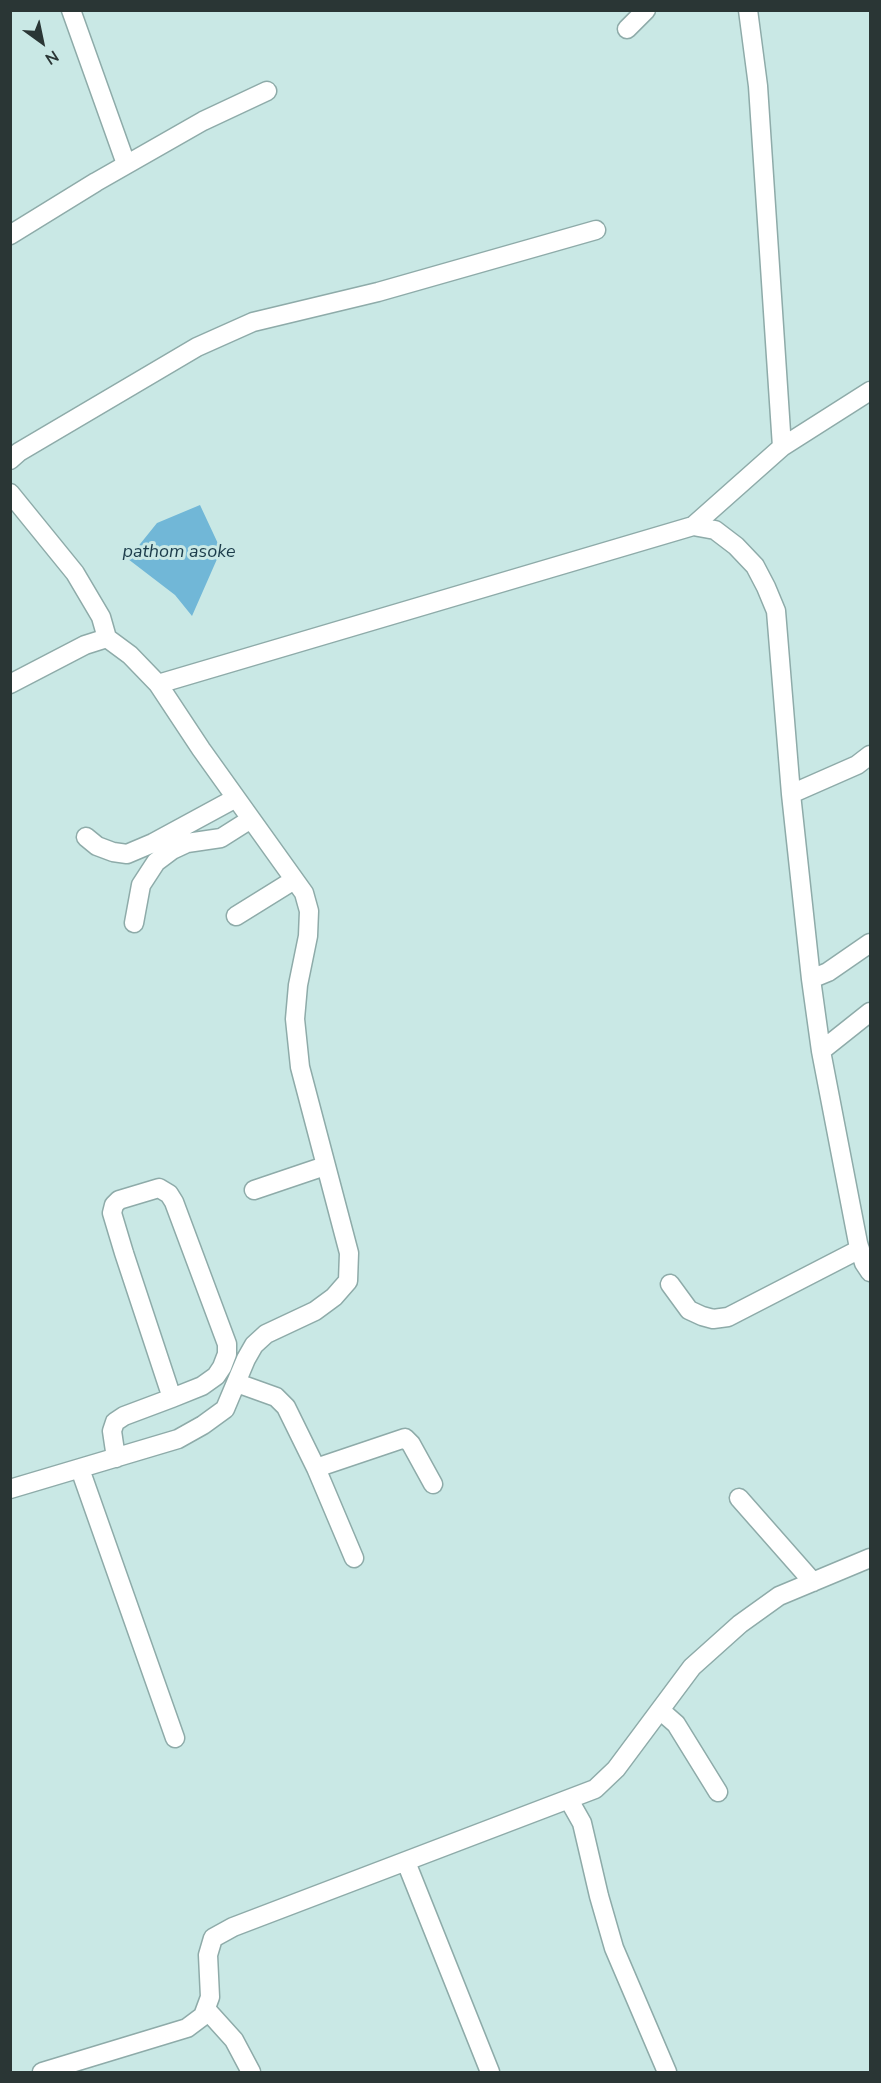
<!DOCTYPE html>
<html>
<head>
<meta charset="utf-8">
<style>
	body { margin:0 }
	#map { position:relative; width:881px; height:2083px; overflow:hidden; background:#c9e8e5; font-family:"Nunito Sans",sans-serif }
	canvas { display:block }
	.frame { position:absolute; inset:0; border:12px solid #2a3635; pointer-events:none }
	.north { position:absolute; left:12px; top:12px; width:60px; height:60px; -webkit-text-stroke:4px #c9e8e5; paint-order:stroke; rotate:147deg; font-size:16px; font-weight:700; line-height:24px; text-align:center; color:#2a3635 }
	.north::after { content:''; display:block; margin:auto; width:21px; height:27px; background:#2a3635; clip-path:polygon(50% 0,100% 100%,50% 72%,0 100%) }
</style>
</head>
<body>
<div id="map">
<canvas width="881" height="2083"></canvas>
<div class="frame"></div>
<div class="north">N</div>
</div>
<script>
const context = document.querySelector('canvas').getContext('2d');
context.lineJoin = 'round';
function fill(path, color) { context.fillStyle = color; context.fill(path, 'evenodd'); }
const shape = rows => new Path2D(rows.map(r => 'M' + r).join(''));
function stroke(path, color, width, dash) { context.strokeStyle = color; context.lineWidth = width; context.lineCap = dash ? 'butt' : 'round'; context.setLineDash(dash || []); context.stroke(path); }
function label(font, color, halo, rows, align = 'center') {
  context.font = font + ' "Nunito Sans",sans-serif'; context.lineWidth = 6; context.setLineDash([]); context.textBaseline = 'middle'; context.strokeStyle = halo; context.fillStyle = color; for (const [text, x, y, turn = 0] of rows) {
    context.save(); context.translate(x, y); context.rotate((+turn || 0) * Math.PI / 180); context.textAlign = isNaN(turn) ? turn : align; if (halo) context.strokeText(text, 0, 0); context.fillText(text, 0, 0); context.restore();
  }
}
fill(shape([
	[200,505,221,550,192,616,175,595,128,559,157,523]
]), '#71b7d7');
const minor = shape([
	[71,10,126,164],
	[748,10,758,86,782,447],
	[627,29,646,10],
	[10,235,96,182,203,121,267,91],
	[10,460,19,452,197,347,253,322,378,292,596,230],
	[10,493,75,573,101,617,107,638],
	[693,526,782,447,870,391],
	[10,684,85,645,107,638,130,655,158,684,201,749,304,893,309,911,308,936,298,985,295,1019,300,1067,349,1253,348,1281,334,1297,315,1311,266,1334,254,1345,246,1359,225,1409,203,1425,178,1439,10,1489],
	[158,684,693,526,715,530,736,546,755,566,766,587,776,611,791,794,811,979,821,1051,858,1243,864,1263,870,1272],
	[791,794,857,765,870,755],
	[86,837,97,846,113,852,127,854,153,843,236,798],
	[236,916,294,880],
	[134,923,141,885,156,862,172,850,187,843,221,838,251,819],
	[811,979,828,972,870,943],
	[821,1051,870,1012],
	[254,1190,325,1166],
	[670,1284,689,1310,702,1316,713,1319,728,1317,860,1249],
	[237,1383,276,1397,286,1407,316,1468,354,1558],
	[116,1458,112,1431,115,1422,124,1416,172,1398,202,1386,216,1376,222,1367,227,1354,227,1344,174,1202,169,1194,159,1188,119,1200,114,1205,112,1213,124,1253,172,1398],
	[316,1468,405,1438,411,1444,433,1484],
	[80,1469,175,1738],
	[739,1498,813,1582],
	[660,1710,676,1724,718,1792],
	[569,1800,582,1823,599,1896,614,1948,667,2072],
	[406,1862,490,2072],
	[206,2009,234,2040,251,2072],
	[42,2072,187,2028,203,2016,210,1997,208,1955,213,1938,233,1927,595,1789,616,1769,692,1667,740,1624,779,1596,870,1558]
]);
stroke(minor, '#8eaba9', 21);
stroke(minor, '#fff', 18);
label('italic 18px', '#1b3b4a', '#c9e8e5', [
	["pathom asoke",179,553]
]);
</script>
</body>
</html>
